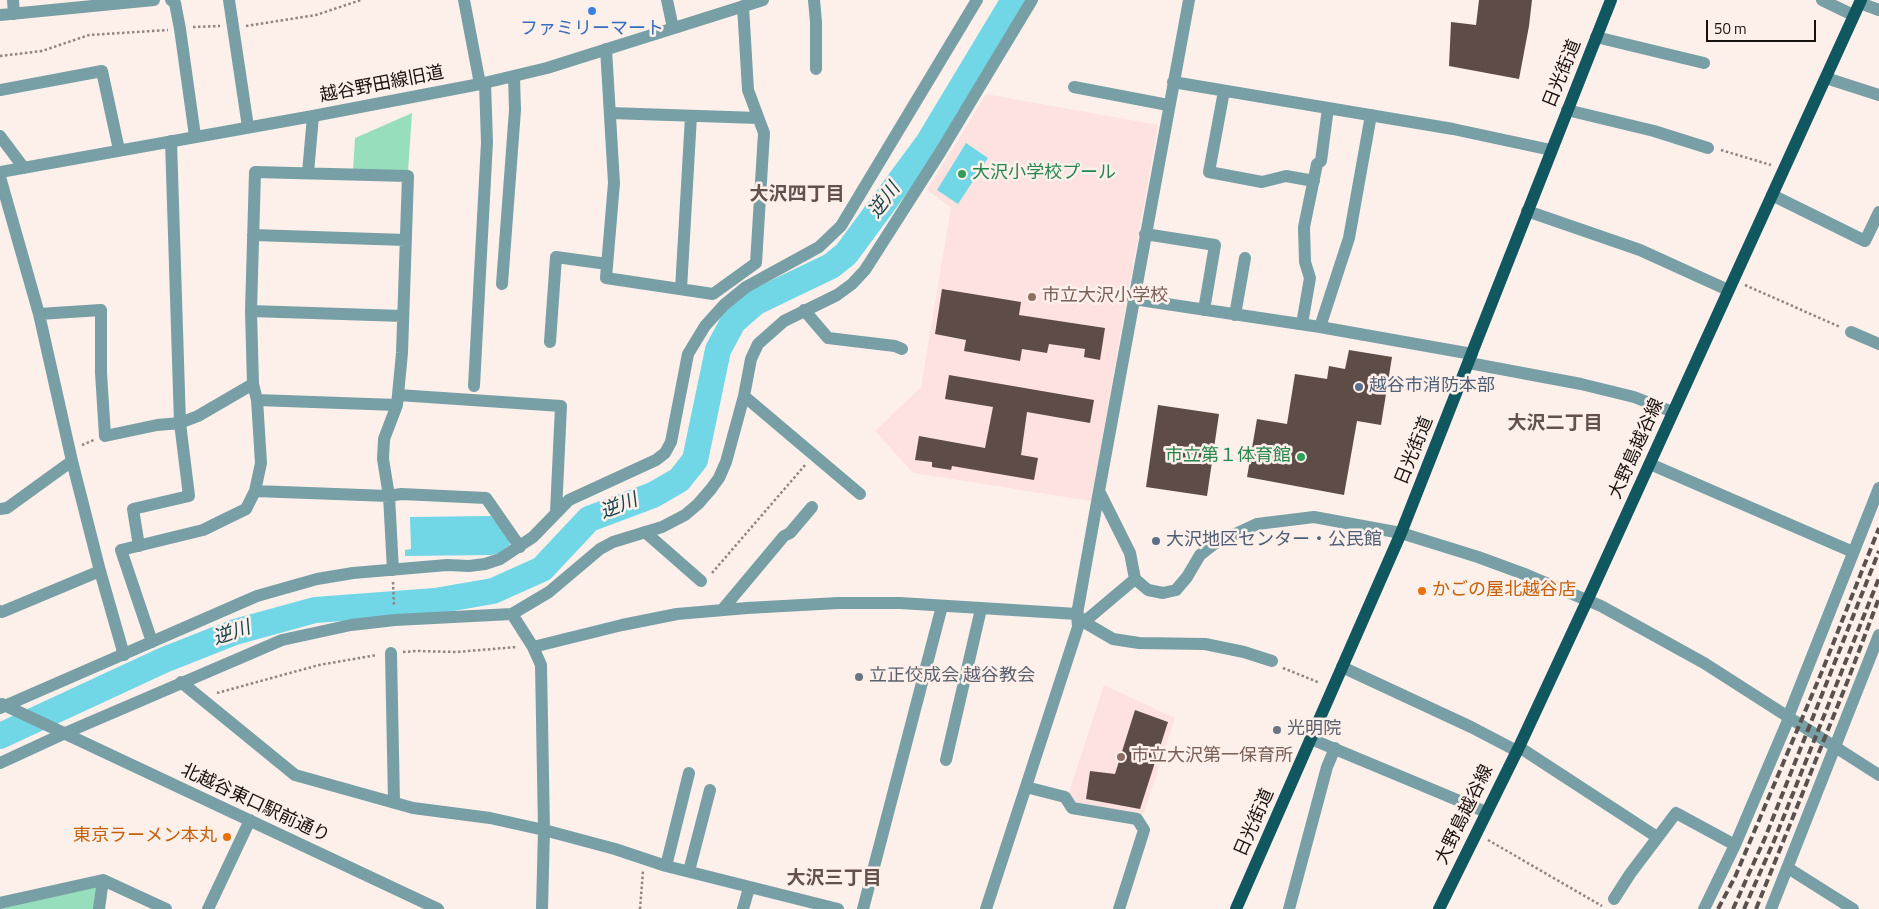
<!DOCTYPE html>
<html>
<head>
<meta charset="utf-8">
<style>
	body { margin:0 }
	#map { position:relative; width:1879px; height:909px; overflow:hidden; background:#fdf0eb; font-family:"Titillium Web",sans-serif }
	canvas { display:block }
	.scale { position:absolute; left:1706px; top:20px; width:110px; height:22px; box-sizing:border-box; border:2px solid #18110e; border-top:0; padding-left:6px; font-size:15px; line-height:18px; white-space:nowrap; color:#18110e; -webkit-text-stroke:4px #fdf0eb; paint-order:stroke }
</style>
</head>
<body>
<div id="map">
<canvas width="1879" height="909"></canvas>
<div class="scale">50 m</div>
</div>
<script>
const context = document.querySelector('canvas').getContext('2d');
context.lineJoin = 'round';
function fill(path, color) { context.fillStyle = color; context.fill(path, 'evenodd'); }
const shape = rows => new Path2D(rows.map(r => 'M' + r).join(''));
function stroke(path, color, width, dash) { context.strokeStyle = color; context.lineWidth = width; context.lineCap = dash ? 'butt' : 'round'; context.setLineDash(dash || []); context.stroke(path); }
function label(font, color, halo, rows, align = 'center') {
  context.font = font + ' "Titillium Web","Noto Sans JP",sans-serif'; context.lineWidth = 5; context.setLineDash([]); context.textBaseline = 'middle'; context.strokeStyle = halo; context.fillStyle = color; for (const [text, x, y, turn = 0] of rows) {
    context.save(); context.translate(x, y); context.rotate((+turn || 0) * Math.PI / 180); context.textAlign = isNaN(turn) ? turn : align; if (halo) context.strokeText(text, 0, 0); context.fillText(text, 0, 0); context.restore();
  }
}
fill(shape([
	[986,94,1158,125,1091,501,913,473,875,431,921,387,951,208,927,190],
	[1104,685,1175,718,1142,818,1074,807,1068,795]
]), '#fde2e0');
fill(shape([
	[412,113,408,172,353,170,355,138],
	[97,886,94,909,0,909]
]), '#97dfbc');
fill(shape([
	[966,143,988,158,958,204,937,190],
	[491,516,509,539,510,545,499,553,491,555,405,556,405,550,411,549,410,517]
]), '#71d7e6');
stroke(shape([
	[0,736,164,660,235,632,315,610,435,601,493,591,542,569,589,519,653,495,679,480,695,460,718,350,733,322,756,302,831,266,846,254,928,143,1014,0]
]), '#71d7e6', 26);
fill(shape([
	[1479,0,1532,0,1529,26,1519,79,1449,66,1451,22,1476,25],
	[942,289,1021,302,1019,315,1105,328,1100,360,1084,357,1085,349,1049,344,1047,353,1022,349,1020,361,964,351,966,340,935,334],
	[1349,350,1392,357,1381,425,1357,421,1344,495,1247,477,1257,419,1287,424,1295,374,1327,379,1329,366,1345,369],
	[949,375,1094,400,1090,423,1027,412,1021,455,1038,458,1034,480,952,466,951,470,932,467,932,462,915,460,919,436,985,448,993,407,945,399],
	[1158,405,1219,414,1207,496,1146,487],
	[1135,710,1168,722,1140,809,1086,799,1090,771,1115,774]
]), '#5e4d47');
stroke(shape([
	[246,26,316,15,361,0],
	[193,27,220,26],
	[0,56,42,51,89,35,168,30],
	[1721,150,1771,165],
	[1745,285,1840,327],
	[82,445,94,440],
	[712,573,806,464],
	[393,582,394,606],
	[403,652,417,651,456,652,517,647],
	[1283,668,1320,683],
	[217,693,319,665,377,655],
	[1488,840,1602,906],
	[640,909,643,871]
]), '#8e8480', 2.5, [2.5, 2.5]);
stroke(shape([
	[13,0,14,14],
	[171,0,175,3,180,29,195,136],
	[229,0,248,127],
	[464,0,480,84],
	[667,0,673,28],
	[814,0,816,22,816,69],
	[1822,0,1853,15],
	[1860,3,1879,10],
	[0,15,154,0],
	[1596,37,1704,63],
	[606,49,614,183,606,278,713,294,756,263,764,133,748,90,743,6],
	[1826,78,1879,95],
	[1173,82,1453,129,1551,150],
	[1074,87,1168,105],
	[0,90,102,71,119,150],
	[1224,91,1209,172,1262,182,1286,176,1314,181],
	[1567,110,1654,131,1708,148],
	[610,113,758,118],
	[0,136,24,168],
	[0,172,313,116,480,84,547,68,763,0],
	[308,173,313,116],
	[0,177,39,314,72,461,100,571,124,655],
	[1772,195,1865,241,1879,212],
	[1527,211,1640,250,1728,290],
	[1145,234,1215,245,1204,310],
	[253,235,406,240],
	[502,284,515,110,514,76],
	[681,289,691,116],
	[1133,299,1320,327,1472,354],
	[804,310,828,338,895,346,902,349],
	[251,311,403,316],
	[39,314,101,310,101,373,105,436,157,425,180,423,198,416,253,384],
	[1235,315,1245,258],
	[1302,324,1310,278,1305,262,1304,227,1317,164,1321,161,1328,108],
	[1320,327,1349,238,1371,115],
	[1851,332,1879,344],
	[550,342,556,257,607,264],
	[1469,363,1581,384,1634,397,1673,412],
	[474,386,487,142,485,83],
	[398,395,561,406,556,512],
	[744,396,860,494],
	[257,400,397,405],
	[1650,464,1853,552],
	[255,491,389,496,401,494,486,498,520,547],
	[1099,491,1130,553,1135,579],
	[0,509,7,508,72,461],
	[645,532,701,581],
	[139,546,133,509,189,496,180,423,171,141],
	[722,610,784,536,790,533,812,507],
	[0,611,2,612,100,571],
	[512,614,533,647,541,665,544,830,542,909],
	[1084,622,1135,579,1148,590,1163,593,1176,590,1187,577,1200,555,1214,544,1257,524,1314,517,1401,533,1478,557,1527,575,1601,606,1704,663,1879,775],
	[152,642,121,550,203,530,246,509,255,491,261,463,257,400,253,384,251,311,255,172,408,176,402,353,397,405,384,439,383,459,389,496,393,570],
	[533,647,622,625,677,614,747,608,838,603,900,603,1077,614,1084,622,1113,639,1139,643,1205,644,1244,652,1272,661],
	[391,653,394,802],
	[1342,667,1471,727,1517,751],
	[181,682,295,775,413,808,490,818,544,830,615,849,666,866,838,909],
	[2,704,438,909],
	[0,708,257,596,317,579,353,573,447,565,469,566,485,564,500,559,533,537,569,500,656,460,665,453,671,442,688,354,705,326,724,305,746,287,819,247,841,226,977,0],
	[1788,717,1879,488],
	[1311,739,1486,812],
	[1519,747,1657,837],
	[946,760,981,609],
	[0,763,63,734,282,640,351,625,395,620,512,614,549,592,600,549,613,542,662,527,685,515,698,504,711,489,719,478,726,462,744,396,751,359,758,344,784,321,837,295,852,284,865,270,941,151,1032,0],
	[1026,787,1065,797,1072,808,1137,819,1144,830,1119,909],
	[666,866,689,773],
	[1788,868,1853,909],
	[689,871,710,790],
	[1614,899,1630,874,1676,813,1735,845],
	[0,903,103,880,166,909],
	[99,909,103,880],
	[208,909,250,820],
	[743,909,749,888],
	[863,909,942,606],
	[986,909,1078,627,1077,614,1099,491,1189,0],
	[1289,909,1327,767,1335,748],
	[1704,909,1735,845,1789,718],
	[1771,909,1879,635]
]), '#779fa5', 12);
stroke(shape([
	[1236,909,1401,533,1611,0],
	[1439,909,1519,747,1593,588,1861,0]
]), '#10575f', 12);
stroke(shape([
	[1718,909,1735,877,1823,669,1879,528],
	[1733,909,1765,838,1879,551],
	[1744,909,1774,841,1879,578],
	[1756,909,1848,680,1879,598]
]), '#59514d', 4, [8, 4]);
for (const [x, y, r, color] of [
	[592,11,5,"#3f7fe0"],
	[962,174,5,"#2e9e5b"],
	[1032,297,5,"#8d6e63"],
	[1359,387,5,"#5c6f8a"],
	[1301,457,5,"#2e9e5b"],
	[1156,541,5,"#5c6f8a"],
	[1422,591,5,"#e8710a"],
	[859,677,5,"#6b7280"],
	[1277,730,5,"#6b7280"],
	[1121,757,5,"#8d6e63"],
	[227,837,5,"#e8710a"]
]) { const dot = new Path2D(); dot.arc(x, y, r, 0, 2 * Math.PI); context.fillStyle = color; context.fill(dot); stroke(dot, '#fdf0eb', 2); }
label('18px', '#366cbe', '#fdf0eb', [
	["ファミリーマート",592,30]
]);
label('18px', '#18110e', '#fdf0eb', [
	["日光街道",1563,74,-68],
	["越谷野田線旧道",382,85,-11],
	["大野島越谷線",1637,449,-66],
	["日光街道",1415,451,-68],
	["北越谷東口駅前通り",255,804,25],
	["大野島越谷線",1465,815,-64],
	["日光街道",1255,823,-66]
]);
label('18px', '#27864d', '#fdf0eb', [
	["大沢小学校プール",972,174],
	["市立第１体育館",1291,457,"right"]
], 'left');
label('18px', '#785e54', '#fdf0eb', [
	["市立大沢小学校",1042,297],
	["市立大沢第一保育所",1131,757]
], 'left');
label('18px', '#4e5e75', '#fdf0eb', [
	["越谷市消防本部",1369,387],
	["大沢地区センター・公民館",1166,541]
], 'left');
label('18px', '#c56008', '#fdf0eb', [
	["かごの屋北越谷店",1432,591],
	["東京ラーメン本丸",217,837,"right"]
], 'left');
label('18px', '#5b616d', '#fdf0eb', [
	["立正佼成会 越谷教会",869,677],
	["光明院",1287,730]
], 'left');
label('bold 19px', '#63514b', '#fdf0eb', [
	["大沢四丁目",797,195],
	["大沢二丁目",1555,424],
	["大沢三丁目",834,879]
]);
label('italic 19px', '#15444a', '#fdf0eb', [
	["逆川",885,201,-53],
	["逆川",619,507,-21],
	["逆川",232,634,-19]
]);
</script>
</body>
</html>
